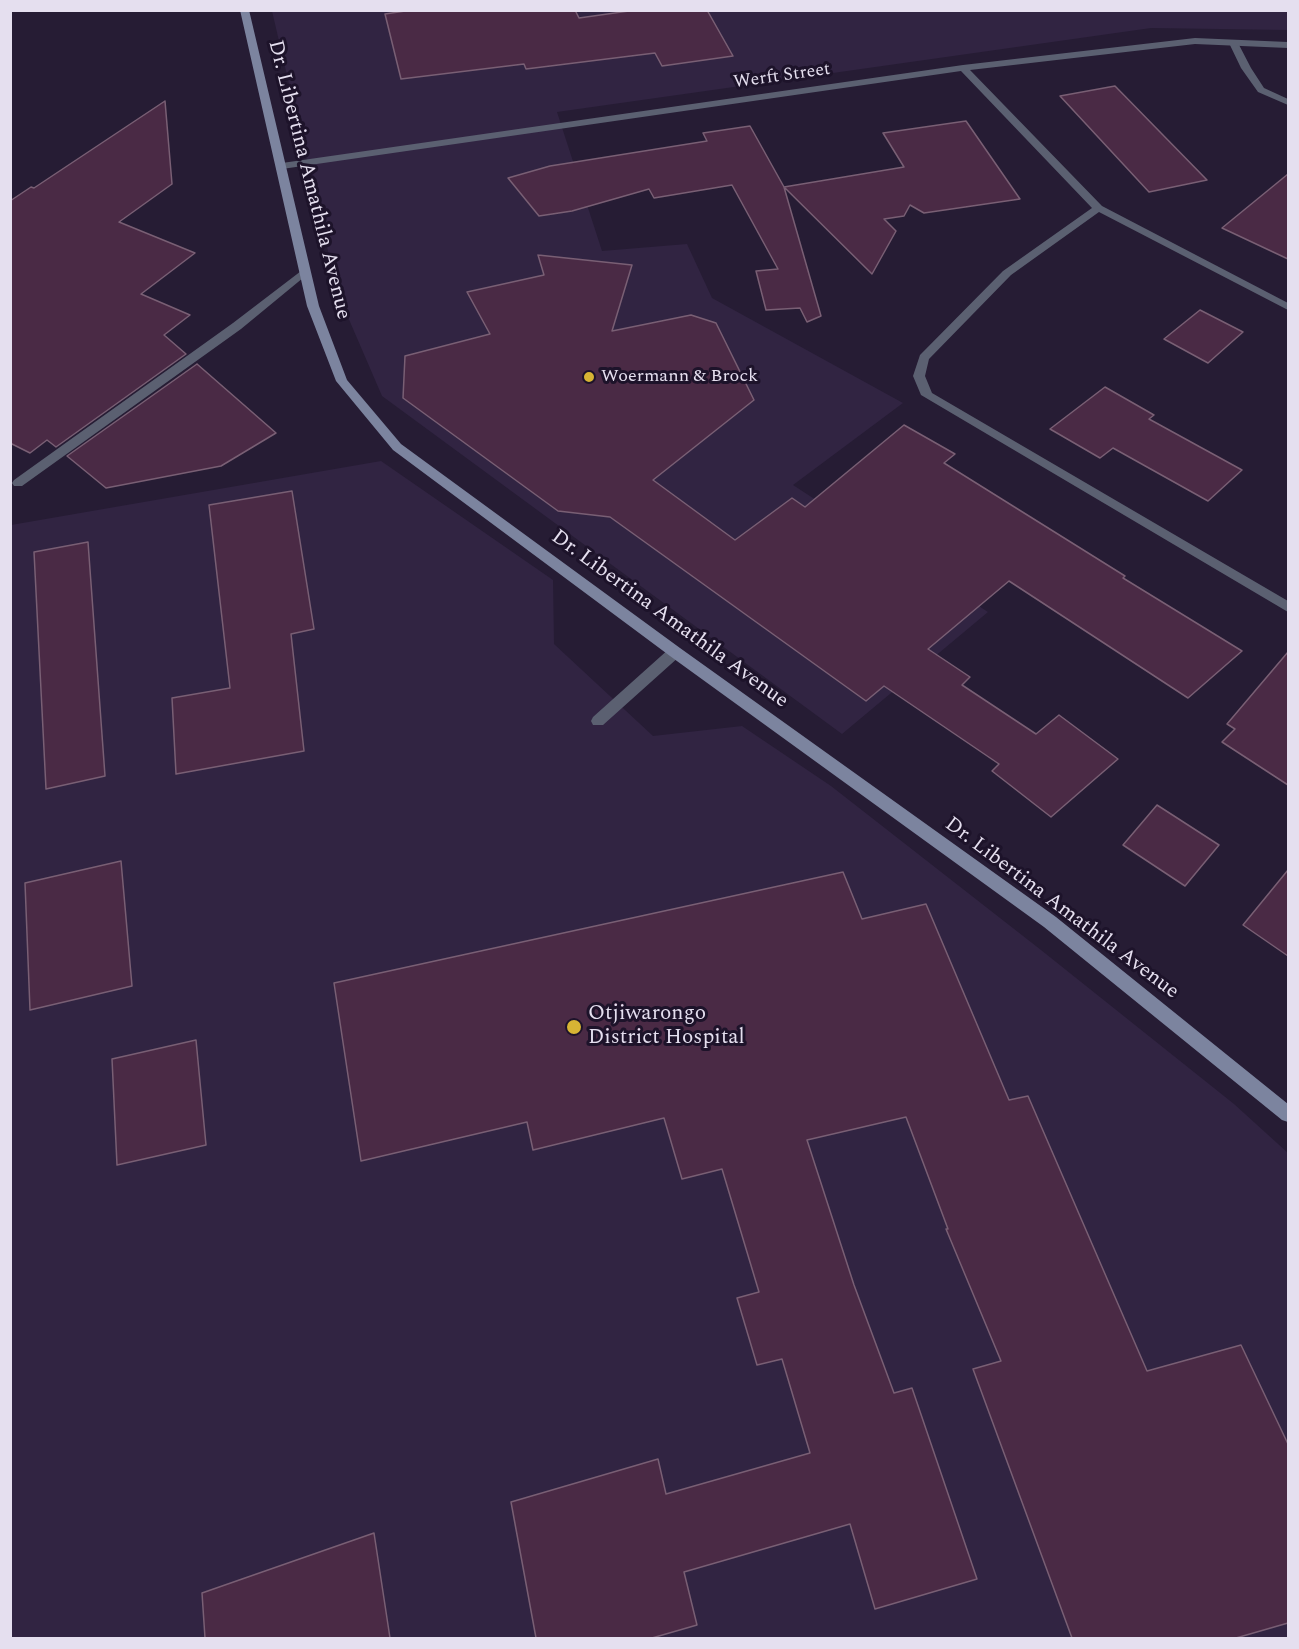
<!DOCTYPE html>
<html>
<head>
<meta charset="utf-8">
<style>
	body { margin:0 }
	#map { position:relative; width:1299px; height:1649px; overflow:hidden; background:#261c34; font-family:Spectral,serif }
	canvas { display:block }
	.frame { position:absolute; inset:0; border:12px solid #e5dfef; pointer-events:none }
</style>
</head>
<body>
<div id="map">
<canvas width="1299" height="1649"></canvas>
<div class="frame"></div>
</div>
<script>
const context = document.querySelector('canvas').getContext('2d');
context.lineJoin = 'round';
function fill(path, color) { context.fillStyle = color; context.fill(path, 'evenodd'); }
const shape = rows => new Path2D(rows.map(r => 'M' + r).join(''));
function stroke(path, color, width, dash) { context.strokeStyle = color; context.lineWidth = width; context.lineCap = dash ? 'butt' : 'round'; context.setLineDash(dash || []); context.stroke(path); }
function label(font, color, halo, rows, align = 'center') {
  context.font = font + ' Spectral,serif'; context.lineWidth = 6; context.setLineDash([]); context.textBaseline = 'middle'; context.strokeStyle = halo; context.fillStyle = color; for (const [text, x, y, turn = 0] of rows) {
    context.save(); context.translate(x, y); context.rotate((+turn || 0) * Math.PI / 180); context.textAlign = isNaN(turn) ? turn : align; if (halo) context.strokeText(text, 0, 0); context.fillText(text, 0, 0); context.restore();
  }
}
fill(shape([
	[1288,10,1288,30,1151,28,557,112,602,251,687,244,712,298,903,403,793,485,988,612,842,734,382,396,338,294,272,11],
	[381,461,553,580,554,644,653,736,742,726,831,786,1041,950,1234,1104,1288,1153,1288,1638,11,1638,11,525]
]), '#312442');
const building = shape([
	[412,10,575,10,579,18,636,10,707,10,733,56,662,66,655,53,526,69,524,64,401,79,385,14,412,10],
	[1115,86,1207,180,1149,192,1060,96,1115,86],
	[165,101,172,184,119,222,195,253,141,294,190,315,164,335,186,354,56,447,47,440,30,453,10,443,10,201,31,187,34,188,165,101],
	[966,121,1020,199,924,213,910,205,904,216,884,219,896,231,872,274,784,187,821,316,807,322,800,308,766,310,756,271,778,269,732,185,654,198,649,189,572,211,539,216,508,178,550,166,707,141,703,133,750,126,784,187,904,167,883,133,966,121],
	[1288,174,1288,259,1222,228,1288,174],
	[538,255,632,265,612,331,691,315,716,323,754,400,653,480,735,540,792,498,805,507,904,425,955,454,944,463,1125,576,1123,578,1242,651,1188,698,1009,581,928,649,970,677,962,685,1036,734,1059,715,1118,759,1051,817,992,771,999,764,884,686,866,701,610,517,558,511,403,398,405,356,490,334,467,292,544,275,538,255],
	[1200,310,1243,332,1208,363,1164,339,1200,310],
	[197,364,276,433,221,466,106,488,67,456,197,364],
	[1105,387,1154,415,1149,419,1242,470,1208,501,1113,448,1100,458,1050,429,1105,387],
	[292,491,314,629,291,634,304,751,176,774,172,698,230,688,209,505,292,491],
	[88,542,105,776,46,789,34,552,88,542],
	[1288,652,1288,785,1222,742,1235,729,1227,724,1288,652],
	[1157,805,1219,845,1185,886,1123,845,1157,805],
	[121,861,132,986,30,1010,25,883,121,861],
	[1288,870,1288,956,1243,925,1288,870],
	[843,872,862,919,926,904,1009,1100,1028,1096,1147,1371,1241,1345,1288,1444,1288,1623,1236,1638,1072,1638,973,1369,1001,1361,946,1229,948,1229,906,1117,807,1140,854,1285,894,1393,912,1388,977,1579,875,1609,850,1524,684,1572,697,1625,652,1638,536,1638,511,1502,658,1459,666,1494,810,1453,782,1359,757,1365,737,1298,759,1292,722,1169,682,1179,664,1118,533,1150,527,1122,361,1161,334,983,843,872],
	[196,1040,206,1145,117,1165,112,1059,196,1040],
	[374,1533,390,1638,205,1638,202,1593,374,1533]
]);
fill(building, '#4a2a45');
stroke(building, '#795f74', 1.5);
fill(shape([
	[1231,41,1237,41,1251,68,1264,88,1288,99,1288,105,1258,92,1241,68,1229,43,1231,41],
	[305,268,310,271,309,273,241,329,22,486,14,486,12,483,14,480,233,323,305,268],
	[675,647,682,652,680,656,603,725,593,725,591,721,593,717,670,648,675,647]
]), '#5b6071');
fill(shape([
	[1195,38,1288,42,1288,48,1195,44,970,70,1102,206,1288,303,1288,310,1099,212,1011,275,929,359,925,376,932,393,1288,601,1288,612,921,395,913,376,920,355,1003,271,1092,208,961,71,282,169,277,166,282,163,963,65,1195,38]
]), '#5b6071');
fill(shape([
	[240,10,249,10,319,306,347,380,401,444,680,648,1056,917,1288,1104,1288,1122,1282,1120,1044,927,670,656,393,450,336,381,307,306,240,10]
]), '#7c849f');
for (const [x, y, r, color] of [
	[589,377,6,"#d7b434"],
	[574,1027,8,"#d7b434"]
]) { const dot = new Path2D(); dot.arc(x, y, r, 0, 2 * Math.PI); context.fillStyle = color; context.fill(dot); stroke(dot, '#1d132a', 2); }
label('18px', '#e5dfef', '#1d132a', [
	["Werft Street",782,77,-8]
]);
label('18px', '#e5dfef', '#1d132a', [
	["Woermann & Brock",601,377]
], 'left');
label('21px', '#e5dfef', '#1d132a', [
	["Dr. Libertina Amathila Avenue",308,180,76],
	["Dr. Libertina Amathila Avenue",669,620,36],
	["Dr. Libertina Amathila Avenue",1061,909,37]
]);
label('21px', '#e5dfef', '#1d132a', [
	["Otjiwarongo",588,1015],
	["District Hospital",588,1039]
], 'left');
</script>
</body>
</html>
